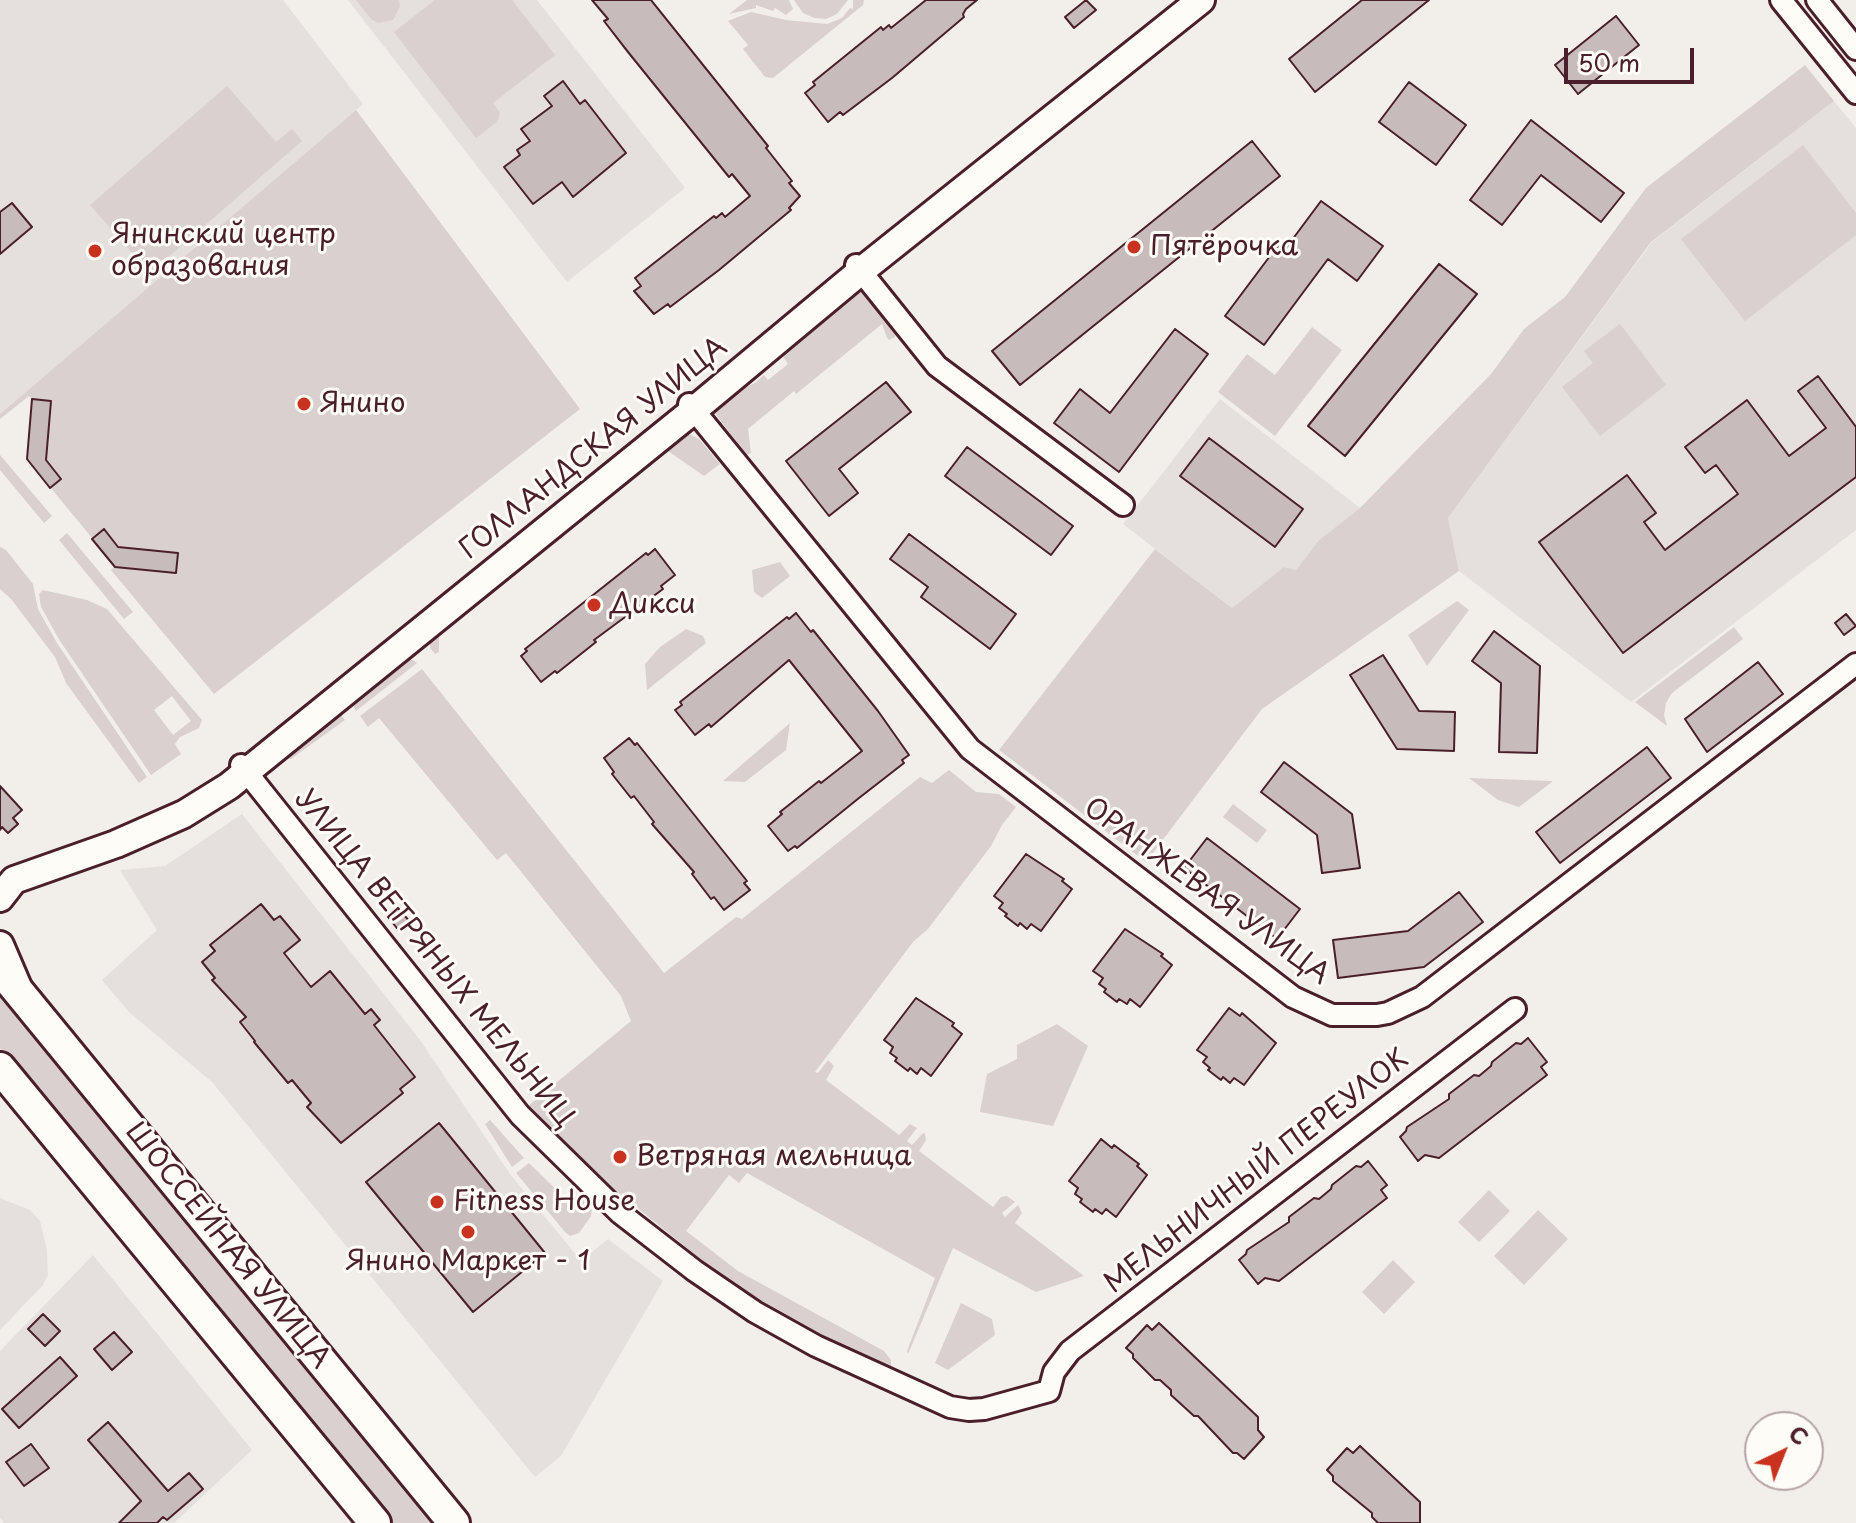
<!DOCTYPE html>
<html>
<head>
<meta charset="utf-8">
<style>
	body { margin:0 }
	#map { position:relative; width:1856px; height:1523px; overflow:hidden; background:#f2efeb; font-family:"Playpen Sans",sans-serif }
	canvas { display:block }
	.north { position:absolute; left:1744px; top:1411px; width:80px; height:80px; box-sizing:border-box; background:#fdfcf7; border:2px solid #b5a4a5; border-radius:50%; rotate:43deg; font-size:22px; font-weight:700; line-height:32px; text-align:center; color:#4a1f2b }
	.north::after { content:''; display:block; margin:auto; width:28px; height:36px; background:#c8321e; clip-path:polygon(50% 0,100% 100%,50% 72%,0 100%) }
	.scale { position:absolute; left:1564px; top:48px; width:130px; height:36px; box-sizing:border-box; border:4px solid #4a1f2b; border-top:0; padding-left:10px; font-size:24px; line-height:28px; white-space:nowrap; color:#4a1f2b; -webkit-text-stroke:6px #fdfcf7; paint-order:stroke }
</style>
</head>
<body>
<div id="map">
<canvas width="1856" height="1523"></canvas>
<div class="north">С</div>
<div class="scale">50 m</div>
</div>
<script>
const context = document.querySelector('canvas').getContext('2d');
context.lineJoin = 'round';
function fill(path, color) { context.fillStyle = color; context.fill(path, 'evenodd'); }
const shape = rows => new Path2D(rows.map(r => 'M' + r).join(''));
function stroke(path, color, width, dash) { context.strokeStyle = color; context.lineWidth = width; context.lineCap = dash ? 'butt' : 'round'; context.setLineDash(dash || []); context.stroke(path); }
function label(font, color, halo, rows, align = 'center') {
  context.font = font + ' "Playpen Sans",sans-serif'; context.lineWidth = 6; context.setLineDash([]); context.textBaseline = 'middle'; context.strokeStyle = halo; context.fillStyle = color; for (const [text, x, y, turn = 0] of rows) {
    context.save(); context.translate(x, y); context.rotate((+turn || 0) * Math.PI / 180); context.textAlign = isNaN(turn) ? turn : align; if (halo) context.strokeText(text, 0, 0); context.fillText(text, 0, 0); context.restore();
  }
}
fill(shape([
	[0,0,283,0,363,104,0,414],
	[348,0,537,0,685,188,567,282],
	[1834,101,1856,128,1856,530,1631,702,1459,571,1448,518,1652,242],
	[1220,399,1360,508,1319,540,1296,570,1284,567,1232,608,1123,524],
	[242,814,420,1040,510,1174,581,1261,608,1239,663,1281,561,1456,535,1477,212,1082,129,1012,102,980,157,930,120,870,165,866],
	[0,1198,30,1210,40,1221,47,1250,48,1275,43,1285,0,1330],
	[93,1255,252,1450,174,1523,4,1523,0,1518,0,1351]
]), '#e5dfdd');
fill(shape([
	[356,0,399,0,400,6,393,20,378,23,371,19],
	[435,0,512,0,555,55,493,103,500,113,497,122,476,138,394,32],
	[747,0,789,0,793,9,786,15,775,8,773,11,756,5,756,8,729,14],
	[794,0,848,0,837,14,826,19,814,18,803,13],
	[853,0,864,0,863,5,773,78,765,77,743,49,748,45,728,21,751,12,786,20,827,24,842,18,850,8,853,9],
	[1805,65,1834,101,1651,242,1448,518,1459,571,1262,709,1146,862,999,750,1155,549,1232,608,1284,567,1296,570,1319,540,1360,508,1491,374,1524,329,1565,297,1646,188],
	[227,86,276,142,292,129,302,141,150,273,90,205],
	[356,110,580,409,214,694,111,570,115,566,27,459,32,399,29,396,0,419,0,414],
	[1803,145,1856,213,1856,235,1745,321,1681,239],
	[854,288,867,292,897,331,895,337,889,340,887,338,882,324,796,394,794,391,748,429,751,453,747,455,714,412,713,407,718,401,755,383,764,375,768,380,788,364,782,355,792,347,817,315],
	[1620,324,1666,385,1600,436,1562,387,1593,363,1584,351],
	[1312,327,1342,350,1275,436,1218,392,1247,354,1275,375],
	[680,433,687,433,699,439,720,464,704,476,668,451,439,635,439,652,435,654,430,648,430,639],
	[0,455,52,516,44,523,0,470],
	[67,533,133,612,124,619,59,540],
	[0,547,6,550,33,584,38,609,57,643,147,777,139,783,66,683,55,657,11,599,0,589],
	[780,562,790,576,762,598,754,592,752,570],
	[43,590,87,600,107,609,202,720,199,728,180,737,175,744,181,754,151,775,60,641,41,607,39,594],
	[172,696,191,721,173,735,154,710],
	[1457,601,1469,610,1427,666,1408,635],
	[1734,627,1743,639,1672,693,1666,703,1664,715,1667,726,1635,702],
	[686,629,703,636,706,643,647,690,645,664,660,647],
	[396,659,413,660,417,663,356,711,349,699],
	[422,669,664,973,736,917,742,919,920,777,932,783,949,770,976,792,999,794,1016,807,1002,825,991,846,928,929,913,942,815,1072,818,1073,828,1060,834,1066,826,1080,899,1135,910,1124,917,1128,907,1141,912,1145,923,1133,925,1134,926,1140,919,1151,993,1207,1001,1197,1007,1196,1015,1202,1002,1213,1005,1217,1018,1205,1022,1213,1015,1223,1084,1276,1036,1292,953,1248,908,1354,907,1351,935,1278,747,1173,739,1183,729,1175,686,1231,738,1271,884,1351,891,1360,891,1368,821,1334,762,1301,703,1261,609,1185,528,1106,631,1021,621,996,506,853,497,860,379,718,368,727,360,716],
	[340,713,345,720,291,759,275,755],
	[790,723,786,750,745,782,723,781],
	[1469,778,1552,781,1552,782,1519,807,1498,800],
	[1233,804,1267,830,1257,843,1223,817],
	[0,988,438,1523,391,1523,0,1048],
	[1057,1024,1088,1046,1053,1126,980,1112,987,1074,1017,1059,1017,1045],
	[490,1120,524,1158,512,1167,485,1124],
	[529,1163,566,1199,576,1194,588,1202,592,1208,591,1216,579,1233,570,1236,565,1232,516,1173],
	[1489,1190,1510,1211,1479,1242,1458,1222],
	[1538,1210,1568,1239,1524,1285,1494,1256],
	[1393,1260,1415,1282,1384,1314,1362,1292],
	[961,1303,992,1319,995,1335,948,1370,935,1363]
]), '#d9d0cf');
const building = shape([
	[592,0,651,0,768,146,766,148,792,181,789,183,800,196,789,208,791,210,719,270,670,307,668,304,654,314,634,291,641,286,635,278,714,216,716,218,722,213,725,217,750,196,732,174,729,177,628,52,604,21,608,19,592,0],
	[926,0,977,0,966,9,963,14,964,17,892,78,843,115,840,112,828,122,805,93,815,85,813,82,881,27,883,30,889,25,891,28,926,0],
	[1086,0,1096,10,1074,28,1065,17,1086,0],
	[1362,0,1429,0,1315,92,1289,59,1362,0],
	[1616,16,1639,45,1578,94,1555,65,1616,16],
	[563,81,580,104,585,100,626,153,573,197,562,182,533,204,504,167,520,155,517,150,530,141,521,129,552,106,544,96,563,81],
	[1409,82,1466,125,1436,165,1379,122,1409,82],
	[1531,120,1624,193,1601,222,1541,175,1502,225,1470,200,1531,120],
	[1252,141,1280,176,1020,385,992,351,1252,141],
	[1321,201,1383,246,1357,281,1328,259,1264,345,1225,316,1279,244,1286,248,1321,201],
	[12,203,32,227,0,254,0,212,12,203],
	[1439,264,1477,294,1345,456,1308,426,1439,264],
	[1175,329,1208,354,1119,472,1054,423,1080,389,1110,413,1175,329],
	[1818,376,1856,427,1856,477,1623,653,1539,542,1627,475,1656,513,1644,522,1665,550,1738,494,1716,465,1705,473,1685,447,1747,400,1789,456,1826,428,1798,391,1818,376],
	[886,382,911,412,839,469,858,493,829,516,786,461,886,382],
	[32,399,51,401,46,460,61,479,50,488,27,459,32,399],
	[1209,438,1303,509,1275,547,1180,476,1209,438],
	[967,447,1073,526,1051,555,945,476,967,447],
	[104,529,118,547,178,553,176,573,115,567,92,539,104,529],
	[909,534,1016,614,990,649,921,597,928,587,890,559,909,534],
	[655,549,675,575,661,586,663,589,594,640,596,642,557,673,555,671,541,682,521,656,527,651,525,649,646,553,648,555,655,549],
	[796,613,811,632,813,630,878,711,909,755,902,760,904,763,859,798,797,848,795,846,788,851,768,826,782,814,780,812,819,781,821,783,862,751,789,660,711,727,709,724,695,735,675,710,682,705,680,702,787,617,789,619,796,613],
	[1846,614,1856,626,1844,635,1835,623,1846,614],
	[1494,631,1540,666,1537,753,1499,752,1501,683,1472,661,1494,631],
	[1383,655,1419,711,1455,712,1454,751,1397,749,1350,675,1383,655],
	[1758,662,1783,694,1707,752,1685,719,1758,662],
	[629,738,635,745,637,743,747,881,744,883,750,890,724,910,714,897,711,899,692,874,694,872,652,824,654,822,634,796,631,798,612,774,614,772,604,758,629,738],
	[1647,747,1671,778,1560,863,1536,832,1647,747],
	[1284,762,1352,814,1360,868,1322,873,1317,835,1261,792,1284,762],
	[0,786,22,810,13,818,18,824,8,833,2,827,0,830,0,786],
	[1207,838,1300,909,1277,939,1184,868,1207,838],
	[1026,854,1064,879,1062,881,1072,889,1041,931,1031,924,1027,929,1020,923,1018,926,1005,916,1007,914,999,908,1003,903,994,896,1026,854],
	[1459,892,1483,922,1424,967,1338,978,1333,940,1408,931,1459,892],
	[261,904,274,920,280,916,300,940,284,953,311,987,330,971,365,1014,371,1009,380,1020,374,1025,415,1077,400,1089,403,1093,341,1143,307,1107,311,1103,292,1080,288,1083,254,1042,255,1041,240,1022,246,1017,212,980,215,978,202,962,215,951,210,945,261,904],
	[398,908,411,923,400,932,388,917,398,908],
	[1125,929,1163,954,1161,956,1172,965,1140,1007,1130,999,1127,1004,1119,999,1117,1002,1104,992,1106,989,1099,984,1103,978,1093,971,1125,929],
	[916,998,954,1023,952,1026,962,1034,931,1076,921,1068,917,1074,910,1068,908,1071,895,1061,897,1058,890,1053,893,1047,884,1040,916,998],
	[1229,1008,1240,1016,1242,1013,1276,1043,1244,1085,1234,1078,1230,1083,1223,1077,1221,1080,1208,1070,1210,1068,1203,1062,1207,1057,1197,1050,1229,1008],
	[1528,1038,1547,1062,1541,1067,1547,1075,1439,1158,1425,1155,1418,1161,1400,1137,1406,1131,1407,1127,1449,1099,1449,1094,1474,1075,1479,1076,1491,1066,1492,1062,1516,1043,1521,1044,1528,1038],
	[439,1123,545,1253,473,1312,366,1182,439,1123],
	[1101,1139,1112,1148,1114,1145,1139,1164,1137,1166,1147,1175,1116,1217,1106,1209,1102,1214,1095,1209,1093,1212,1080,1202,1082,1199,1075,1194,1078,1188,1069,1181,1101,1139],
	[1368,1161,1387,1185,1381,1190,1387,1198,1279,1281,1265,1278,1258,1284,1239,1260,1246,1254,1247,1250,1289,1222,1289,1217,1314,1198,1319,1199,1331,1189,1332,1185,1356,1166,1361,1167,1368,1161],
	[43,1314,60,1331,45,1346,28,1329,43,1314],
	[1159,1323,1258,1417,1258,1430,1264,1437,1244,1459,1237,1453,1233,1453,1198,1416,1194,1416,1171,1395,1171,1390,1160,1380,1155,1380,1133,1358,1133,1354,1126,1348,1147,1325,1152,1330,1159,1323],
	[114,1332,132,1352,112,1370,94,1349,114,1332],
	[60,1357,77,1376,19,1428,2,1409,60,1357],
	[108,1422,168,1491,189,1473,203,1489,167,1520,163,1517,157,1523,119,1523,141,1501,88,1440,108,1422],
	[31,1444,49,1468,24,1486,6,1462,31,1444],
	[1360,1446,1420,1502,1420,1523,1378,1523,1372,1517,1372,1513,1333,1481,1333,1476,1327,1470,1347,1448,1353,1453,1360,1446]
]);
fill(building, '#c8bbbb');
stroke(building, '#4a1f2b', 2);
const minor = shape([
	[1781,0,1856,93],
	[1817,0,1856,49],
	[856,265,937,366,1123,505],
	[689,404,970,749,1293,997,1332,1015,1377,1015,1388,1013,1422,997,1856,664],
	[241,765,520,1115,620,1213,695,1271,755,1312,816,1346,950,1407,969,1410,984,1409,1049,1391,1054,1372,1070,1351,1515,1009]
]);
const tertiary = shape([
	[0,898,14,880,116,844,184,814,229,786,694,410,861,271,1201,0],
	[0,945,18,987]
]);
const secondary = shape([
	[0,969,454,1523],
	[0,1068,375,1523]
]);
stroke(minor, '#4a1f2b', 26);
stroke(tertiary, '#4a1f2b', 32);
stroke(secondary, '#4a1f2b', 36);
stroke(minor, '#fdfcf7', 20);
stroke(tertiary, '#fdfcf7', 26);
stroke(secondary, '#fdfcf7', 30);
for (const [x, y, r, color] of [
	[1134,247,8,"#c8321e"],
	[95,251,8,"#c8321e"],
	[304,404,8,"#c8321e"],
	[594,605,8,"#c8321e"],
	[620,1157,8,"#c8321e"],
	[437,1202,8,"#c8321e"],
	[468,1232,8,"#c8321e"]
]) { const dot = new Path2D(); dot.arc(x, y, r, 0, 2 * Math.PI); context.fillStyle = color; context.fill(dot); stroke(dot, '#fdfcf7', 3); }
label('28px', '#4a1f2b', '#fdfcf7', [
	["Янинский центр",111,235],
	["образования",111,267],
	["Пятёрочка",1150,247],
	["Янино",320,404],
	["Дикси",610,605],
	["Ветряная мельница",636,1157],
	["Fitness House",453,1202],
	["Янино Маркет - 1",468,1262,"center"]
], 'left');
label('28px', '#4a1f2b', '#fdfcf7', [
	["ГОЛЛАНДСКАЯ УЛИЦА",594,449,-39],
	["ОРАНЖЕВАЯ УЛИЦА",1206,892,36],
	["УЛИЦА ВЕТРЯНЫХ МЕЛЬНИЦ",434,959,51],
	["МЕЛЬНИЧНЫЙ ПЕРЕУЛОК",1257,1172,-38],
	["ШОССЕЙНАЯ УЛИЦА",227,1246,51]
]);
</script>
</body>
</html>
